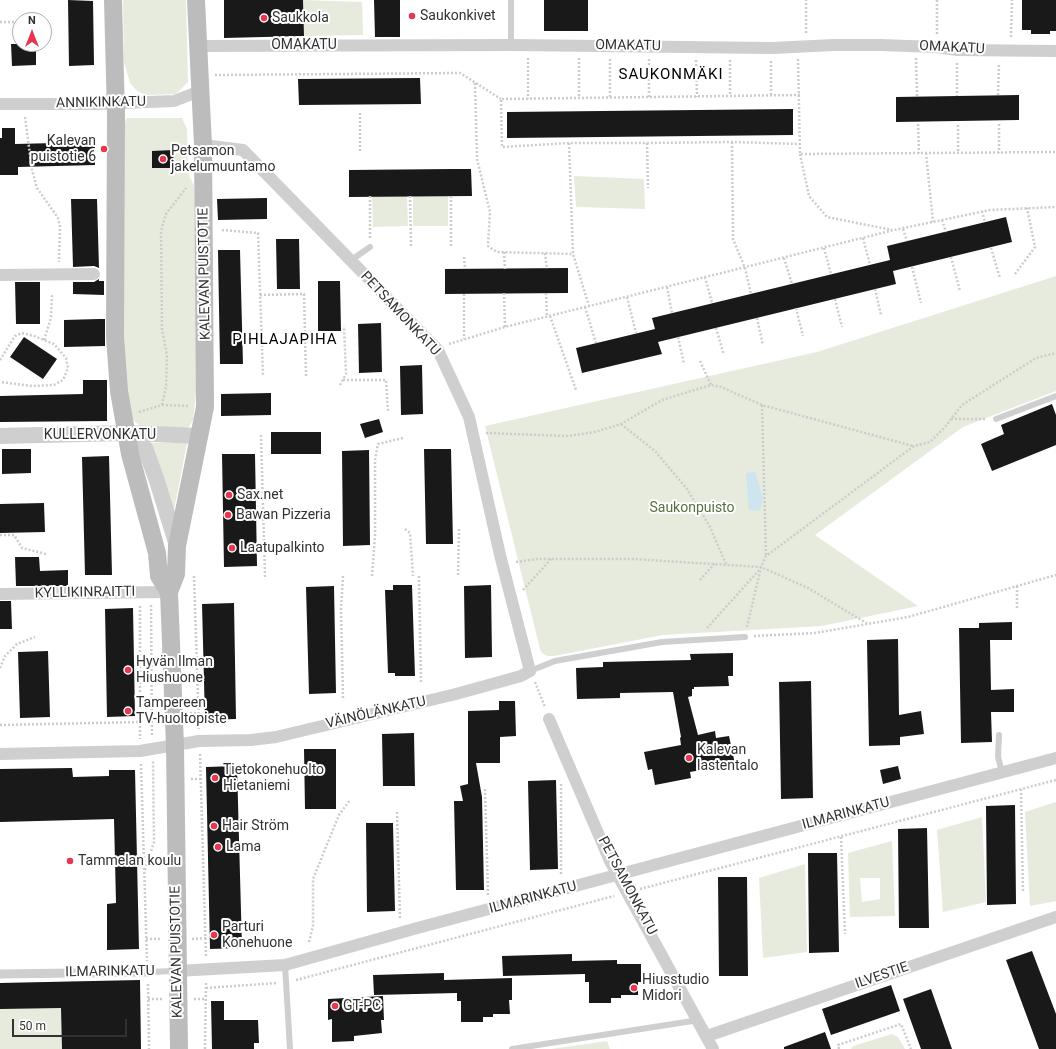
<!DOCTYPE html>
<html>
<head>
<meta charset="utf-8">
<style>
	body { margin:0 }
	#map { position:relative; width:1056px; height:1049px; overflow:hidden; background:#fff; font-family:Roboto,sans-serif }
	canvas { display:block }
	.north { position:absolute; left:12px; top:12px; width:40px; height:40px; box-sizing:border-box; background:#fff; border:1px solid #adadad; border-radius:50%; rotate:0deg; font-size:11px; font-weight:700; line-height:16px; text-align:center; color:#323232 }
	.north::after { content:''; display:block; margin:auto; width:14px; height:18px; background:#e63751; clip-path:polygon(50% 0,100% 100%,50% 72%,0 100%) }
	.scale { position:absolute; left:12px; top:1019px; width:115px; height:18px; box-sizing:border-box; border:2px solid #323232; border-top:0; padding-left:5px; font-size:12px; line-height:14px; white-space:nowrap; color:#323232; -webkit-text-stroke:3px #fff; paint-order:stroke }
</style>
</head>
<body>
<div id="map">
<canvas width="1056" height="1049"></canvas>
<div class="north">N</div>
<div class="scale">50 m</div>
</div>
<script>
const context = document.querySelector('canvas').getContext('2d');
context.lineJoin = 'round';
function fill(path, color) { context.fillStyle = color; context.fill(path, 'evenodd'); }
const shape = rows => new Path2D(rows.map(r => 'M' + r).join(''));
function stroke(path, color, width, dash) { context.strokeStyle = color; context.lineWidth = width; context.lineCap = dash ? 'butt' : 'round'; context.setLineDash(dash || []); context.stroke(path); }
function label(font, color, halo, rows, align = 'center') {
  context.font = font + ' Roboto,sans-serif'; context.lineWidth = 4; context.setLineDash([]); context.textBaseline = 'middle'; context.strokeStyle = halo; context.fillStyle = color; for (const [text, x, y, turn = 0] of rows) {
    context.save(); context.translate(x, y); context.rotate((+turn || 0) * Math.PI / 180); context.textAlign = isNaN(turn) ? turn : align; if (halo) context.strokeText(text, 0, 0); context.fillText(text, 0, 0); context.restore();
  }
}
fill(shape([
	[123,0,186,0,188,82,176,94,146,95,137,91,130,83,124,62],
	[303,0,362,2,363,35,304,36],
	[127,118,182,118,187,129,188,173,194,186,198,374,193,420,189,427,184,430,143,428,134,421,128,411,123,355,122,128],
	[574,176,644,179,645,209,576,207],
	[372,196,407,196,408,226,373,227],
	[413,196,448,196,448,226,413,226],
	[1056,276,1056,391,963,427,815,535,918,606,822,626,663,635,554,656,547,656,542,653,540,649,485,426,817,352],
	[150,443,187,443,174,510],
	[1056,802,1056,901,1030,906,1025,812],
	[982,817,986,902,943,912,937,830],
	[892,841,895,916,850,917,848,853],
	[860,878,880,878,880,899,862,902],
	[805,864,807,952,763,958,759,878],
	[109,981,111,1049,0,1049,0,983],
	[892,1034,898,1037,905,1049,851,1049,853,1046],
	[607,1041,610,1049,551,1049]
]), '#e6ebde');
fill(shape([
	[755,472,763,498,760,511,749,510,746,473]
]), '#cee4ee');
fill(shape([
	[68,0,93,1,94,65,69,66],
	[224,0,303,0,304,36,224,38],
	[374,0,400,0,400,37,375,37],
	[544,0,588,0,588,31,544,31],
	[1022,0,1056,0,1056,31,1050,31,1050,34,1031,34,1031,30,1022,30],
	[11,44,36,44,36,65,12,66],
	[420,78,421,104,299,105,298,79],
	[1019,95,1019,120,896,122,896,97],
	[793,109,793,135,507,138,507,112],
	[2,128,15,128,15,144,95,142,95,165,18,167,18,175,0,175,0,138,2,138],
	[173,150,174,168,152,168,152,151],
	[452,169,471,169,472,196,349,197,349,170],
	[267,198,267,219,218,220,217,199],
	[71,199,97,199,99,268,94,266,73,267],
	[1006,217,1012,242,893,271,896,284,658,342,662,354,582,373,576,348,655,329,652,318,890,260,887,246],
	[276,239,299,239,300,289,277,289],
	[218,250,240,250,243,364,220,364],
	[568,268,568,293,445,294,445,269],
	[99,279,99,281,104,281,104,295,73,294,73,282,94,282],
	[318,281,340,281,341,331,318,331],
	[15,282,40,282,40,324,16,324],
	[99,319,105,319,105,346,64,347,64,320],
	[381,323,382,372,359,373,358,324],
	[24,337,57,359,43,379,10,357],
	[422,365,423,414,401,415,400,366],
	[83,380,107,380,107,421,0,422,0,396,83,394],
	[271,393,271,415,221,416,221,394],
	[1052,404,1056,415,1056,445,992,471,981,444,1004,434,1001,425],
	[379,419,383,432,365,438,360,424],
	[271,432,321,432,321,454,271,454],
	[2,449,31,449,31,473,2,474],
	[424,449,451,449,453,544,426,544],
	[369,450,370,545,343,546,342,451],
	[222,454,255,454,257,566,224,567],
	[109,456,112,575,85,575,82,457],
	[44,503,45,532,0,533,0,504],
	[15,557,39,557,40,571,68,570,68,586,16,586],
	[393,585,412,585,415,676,395,676,395,673,388,673,385,590,393,590],
	[491,585,492,657,465,658,464,586],
	[334,586,336,693,309,694,306,587],
	[0,601,11,601,12,629,0,629],
	[234,603,236,719,205,720,202,604],
	[133,608,135,716,107,717,105,609],
	[1012,622,1012,640,990,640,991,690,1014,689,1014,712,991,712,992,742,961,743,959,628,979,628,979,623],
	[898,639,899,715,921,711,924,734,900,737,900,745,869,746,867,640],
	[48,651,50,717,20,718,18,652],
	[733,653,733,676,728,676,729,686,694,687,694,689,692,689,692,696,688,697,698,735,715,731,716,738,729,736,735,764,690,772,691,778,655,785,652,769,648,770,644,752,681,745,680,738,681,737,673,692,620,693,620,698,577,699,576,668,603,667,603,662,691,660,690,654],
	[811,681,813,798,781,799,779,682],
	[499,701,515,701,516,736,500,737,500,763,476,763,482,797,484,890,456,890,454,801,463,801,460,786,468,784,468,711,499,710],
	[414,733,415,786,383,786,382,734],
	[304,749,336,749,336,809,305,809],
	[237,766,242,948,210,949,206,767],
	[898,766,901,779,883,784,880,770],
	[72,768,73,777,109,776,109,770,135,770,139,949,107,950,107,904,116,903,114,819,0,822,0,769],
	[556,780,558,869,530,870,528,781],
	[1015,805,1016,904,987,905,986,806],
	[366,823,393,823,395,911,367,912],
	[927,828,929,928,899,928,898,829],
	[808,853,837,853,839,952,809,953],
	[718,877,747,877,748,976,719,976],
	[1032,951,1056,1014,1056,1049,1039,1049,1006,960],
	[572,954,572,961,617,960,617,964,641,964,641,982,638,982,638,995,621,995,621,998,611,998,611,1003,589,1003,589,982,585,982,585,974,503,976,502,956],
	[444,973,444,980,512,978,512,1000,509,1000,510,1014,493,1014,493,1017,483,1017,483,1022,461,1022,461,1001,457,1001,457,993,374,995,373,975],
	[140,980,141,1049,62,1049,61,1008,0,1009,0,983],
	[891,985,900,1011,831,1035,822,1009],
	[931,989,952,1049,921,1049,903,999],
	[383,996,384,1020,381,1020,382,1033,354,1036,354,1041,332,1042,332,1019,328,1020,328,999],
	[211,1001,224,1001,224,1020,258,1020,259,1043,254,1043,254,1049,212,1049],
	[825,1032,831,1049,784,1049,784,1047]
]), '#191919');
stroke(shape([
	[937,0,937,35],
	[0,22,20,22],
	[806,33,806,0],
	[1011,37,1012,0],
	[528,58,528,99],
	[579,58,579,98],
	[916,58,917,96],
	[610,59,610,98],
	[649,59,649,97],
	[798,59,800,154,1056,152],
	[696,60,697,97],
	[730,60,730,96],
	[957,63,957,96],
	[215,75,460,73,501,99],
	[475,83,477,159,490,212,488,246,497,252,573,254],
	[771,95,771,60],
	[800,95,501,99,502,147,569,143,647,143,732,142,800,144],
	[998,95,999,64],
	[360,113,360,152],
	[25,117,32,170,37,188,58,218,60,227,59,262],
	[918,124,919,153],
	[999,124,999,153],
	[958,125,958,153],
	[732,142,733,239,745,268,751,294],
	[569,143,573,254,589,306],
	[647,143,648,188],
	[926,153,933,222],
	[800,154,809,196,827,217,892,230],
	[370,196,370,238],
	[410,196,411,247],
	[451,196,451,246],
	[982,211,985,222],
	[942,220,946,232],
	[903,229,907,241],
	[222,230,258,233,263,376],
	[863,238,870,265],
	[824,248,831,274],
	[991,248,1000,278],
	[504,252,505,269],
	[545,253,547,269],
	[464,257,465,269],
	[951,257,960,291],
	[784,258,792,284],
	[912,267,921,303],
	[1015,274,1035,247,1027,208],
	[705,277,712,303],
	[667,287,672,313],
	[875,289,881,315],
	[504,293,505,327],
	[546,293,547,317],
	[464,294,464,339],
	[260,295,304,294,306,376],
	[627,297,636,333],
	[835,299,842,327],
	[585,307,596,343],
	[796,308,803,336],
	[550,316,576,390],
	[757,318,763,345],
	[716,328,724,355],
	[678,337,684,364],
	[44,340,51,318,52,293],
	[449,344,505,327,894,230,990,210,1056,207],
	[0,360,15,336,22,333,34,336,54,344,66,358,68,368,63,380,54,385,32,386,0,382],
	[700,361,711,385],
	[343,380,386,380,388,411],
	[340,385,346,374,344,326],
	[162,405,166,387,167,356,162,329,161,231,166,214,186,188],
	[762,405,766,556],
	[139,412,162,405,189,406],
	[951,419,987,419],
	[621,424,655,451,687,489,710,527,726,564],
	[486,433,568,436,595,432,621,424,662,400,711,385,721,387,762,405,913,446],
	[261,435,265,577],
	[405,529,410,533,413,576],
	[0,535,14,535,22,548,46,554],
	[516,562,537,559,633,559,761,567,808,588,868,624],
	[458,575,459,529],
	[194,576,199,729],
	[343,576,341,609,343,698],
	[372,576,375,536,375,460,378,444,403,438],
	[419,576,421,683],
	[700,580,715,563],
	[1017,586,1017,609],
	[523,590,551,559],
	[151,605,152,736],
	[140,606,140,739],
	[747,627,761,567,766,556,914,446,930,442,945,427,962,405,1036,358,1056,353],
	[707,628,761,568],
	[754,636,815,633,908,617,1056,575],
	[0,668,5,656,17,644,35,637],
	[535,682,545,707],
	[190,713,199,713],
	[0,725,141,722],
	[200,754,206,957],
	[141,764,147,961],
	[191,779,201,779],
	[561,784,561,875],
	[485,789,488,895],
	[1021,789,1023,892],
	[397,812,400,918],
	[841,837,845,934],
	[145,870,154,842,153,761],
	[640,889,1056,780],
	[146,939,161,939],
	[192,939,206,938],
	[309,942,313,926,313,879,339,815,350,800],
	[296,980,614,896],
	[148,984,149,1049],
	[206,988,277,983],
	[148,999,163,999],
	[194,999,206,999],
	[205,1049,206,982],
	[839,1049,838,1045,901,1024,911,1049]
]), '#ccc', 2.5, [2, 2]);
stroke(shape([
	[511,45,511,0],
	[350,261,370,247],
	[996,419,1056,396],
	[530,671,555,661,662,642,745,637],
	[999,735,998,757,1002,772],
	[285,965,290,1049],
	[147,972,176,971],
	[512,1049,699,1020]
]), '#cfcfcf', 6);
stroke(shape([
	[0,974,147,972]
]), '#cfcfcf', 9);
stroke(shape([
	[199,46,511,45,772,48,834,45,880,45,937,47,957,50,1056,51],
	[0,104,98,104,174,101,200,91],
	[0,275,94,274],
	[0,594,169,592],
	[549,719,610,861,713,1049],
	[0,754,140,751,199,741,251,740,276,737,456,694,521,676,530,671,500,555,469,417,438,350,243,150,203,145],
	[177,971,285,965,421,927,1056,758],
	[707,1036,1056,917]
]), '#cfcfcf', 12);
stroke(shape([
	[126,433,145,448,157,481,177,546],
	[0,436,126,433,200,436]
]), '#cfcfcf', 16);
stroke(shape([
	[113,0,116,115,115,337,119,391,130,454,157,553,159,576,169,592],
	[179,1049,175,746,169,592,176,574,177,546,205,407,203,145,196,0]
]), '#bcbcbc', 18);
for (const [x, y, r, color] of [
	[412,16,4,"#e63751"],
	[264,18,4,"#e63751"],
	[104,149,4,"#e63751"],
	[163,159,4,"#e63751"],
	[229,495,4,"#e63751"],
	[228,515,4,"#e63751"],
	[232,548,4,"#e63751"],
	[128,670,4,"#e63751"],
	[128,711,4,"#e63751"],
	[689,758,4,"#e63751"],
	[215,778,4,"#e63751"],
	[214,826,4,"#e63751"],
	[218,847,4,"#e63751"],
	[70,861,4,"#e63751"],
	[214,935,4,"#e63751"],
	[634,988,4,"#e63751"],
	[335,1006,4,"#e63751"]
]) { const dot = new Path2D(); dot.arc(x, y, r, 0, 2 * Math.PI); context.fillStyle = color; context.fill(dot); stroke(dot, '#fff', 1.5); }
label('14px', '#323232', '#fff', [
	["Saukonkivet",420,16],
	["Saukkola",272,18],
	["Kalevan",96,141,"right"],
	["puistotie 6",96,157,"right"],
	["Petsamon",171,151],
	["jakelumuuntamo",171,167],
	["Sax.net",237,495],
	["Bawan Pizzeria",236,515],
	["Laatupalkinto",240,548],
	["Hyvän Ilman",136,662],
	["Hiushuone",136,678],
	["Tampereen",136,703],
	["TV-huoltopiste",136,719],
	["Kalevan",697,750],
	["lastentalo",697,766],
	["Tietokonehuolto",223,770],
	["Hietaniemi",223,786],
	["Hair Ström",222,826],
	["Lama",226,847],
	["Tammelan koulu",78,861],
	["Parturi",222,927],
	["Konehuone",222,943],
	["Hiusstudio",642,980],
	["Midori",642,996],
	["GT-PC",343,1006]
], 'left');
label('14px', '#323232', '#fff', [
	["OMAKATU",304,45],
	["OMAKATU",628,46,1],
	["OMAKATU",952,48,3],
	["ANNIKINKATU",101,103,-1],
	["KALEVAN PUISTOTIE",205,274,-91],
	["PETSAMONKATU",400,314,47],
	["KULLERVONKATU",100,435],
	["KYLLIKINRAITTI",85,593,-1],
	["VÄINÖLÄNKATU",376,713,-13],
	["ILMARINKATU",846,814,-15],
	["PETSAMONKATU",627,886,62],
	["ILMARINKATU",533,898,-15],
	["KALEVAN PUISTOTIE",177,952,-91],
	["ILMARINKATU",110,972,-1],
	["ILVESTIE",882,976,-19]
]);
label('14px', '#596f3e', '#fff', [
	["Saukonpuisto",692,508]
]);
context.letterSpacing = '1px';
label('15px', '#000', '#fff', [
	["SAUKONMÄKI",671,75],
	["PIHLAJAPIHA",285,340]
]);
context.letterSpacing = '0px';
</script>
</body>
</html>
